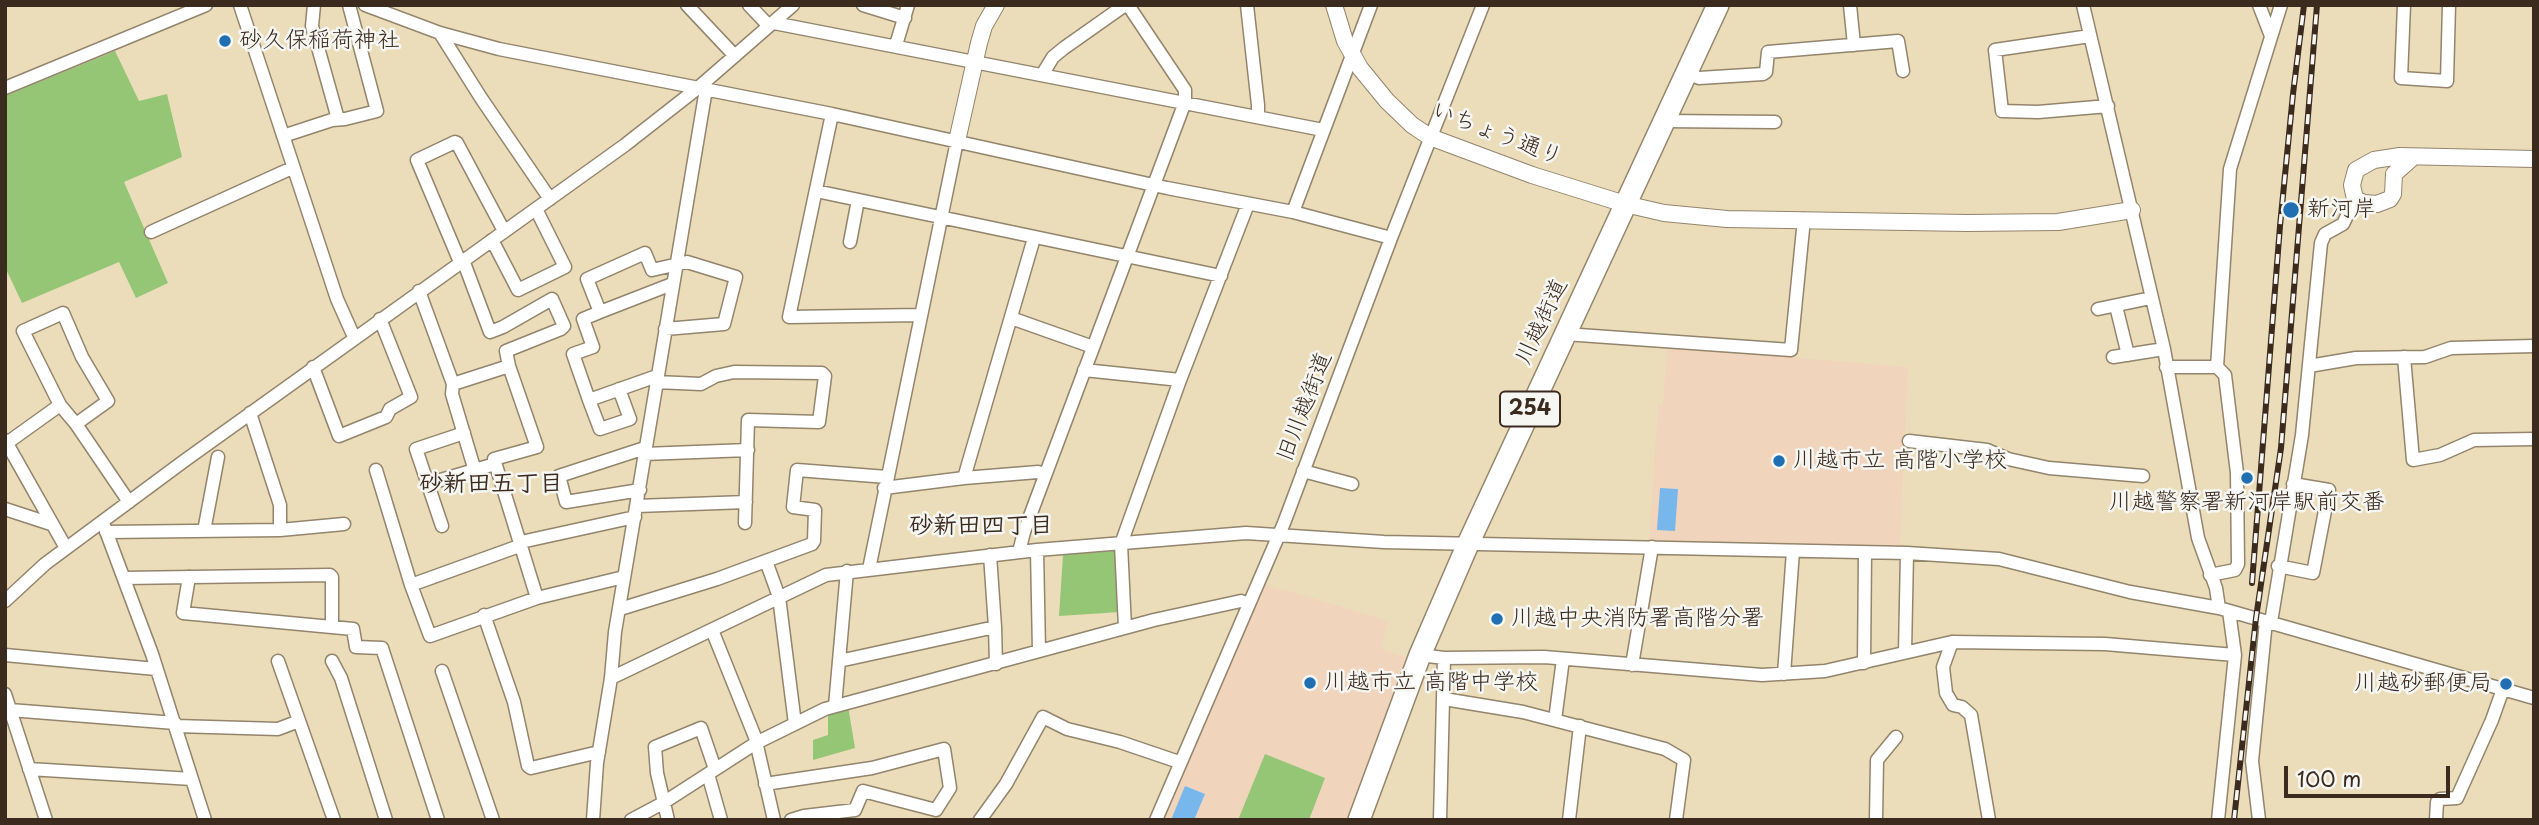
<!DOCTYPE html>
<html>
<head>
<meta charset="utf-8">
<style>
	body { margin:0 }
	#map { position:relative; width:2539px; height:825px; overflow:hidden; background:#ebddba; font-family:"Playpen Sans",sans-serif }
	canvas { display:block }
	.frame { position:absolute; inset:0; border:7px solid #3b2a1e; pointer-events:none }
	.scale { position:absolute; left:2284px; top:766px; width:166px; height:32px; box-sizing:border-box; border:4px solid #3b2a1e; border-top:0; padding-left:9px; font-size:21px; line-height:24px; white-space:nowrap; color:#3b2a1e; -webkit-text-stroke:5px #f6f6f2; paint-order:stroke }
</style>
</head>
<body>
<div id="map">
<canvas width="2539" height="825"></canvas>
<div class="frame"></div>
<div class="scale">100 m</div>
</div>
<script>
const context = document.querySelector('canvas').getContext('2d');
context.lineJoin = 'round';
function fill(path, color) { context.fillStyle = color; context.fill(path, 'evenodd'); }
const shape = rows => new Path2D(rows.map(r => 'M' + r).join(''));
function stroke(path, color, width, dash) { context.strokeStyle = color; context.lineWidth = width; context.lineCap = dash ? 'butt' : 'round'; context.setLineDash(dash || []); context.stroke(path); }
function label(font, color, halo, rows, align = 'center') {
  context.font = font + ' "Playpen Sans","Klee One",sans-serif'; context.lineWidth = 5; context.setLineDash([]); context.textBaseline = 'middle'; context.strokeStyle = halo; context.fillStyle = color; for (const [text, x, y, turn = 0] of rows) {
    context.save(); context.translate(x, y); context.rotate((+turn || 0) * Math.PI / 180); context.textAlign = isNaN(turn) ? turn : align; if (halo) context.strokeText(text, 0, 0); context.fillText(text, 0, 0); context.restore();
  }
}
fill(shape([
	[1667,347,1908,367,1900,547,1649,541,1658,405,1663,405],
	[1265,584,1389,621,1381,648,1405,658,1349,820,1162,820]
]), '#f0d5bc');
fill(shape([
	[115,51,139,101,167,94,182,157,124,182,168,283,136,298,119,262,22,303,5,267,5,96],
	[1115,551,1120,612,1059,616,1063,555],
	[848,706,855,748,813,760,813,740,828,735,828,712],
	[1265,754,1325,778,1309,820,1238,820]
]), '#95c676');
fill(shape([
	[1660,488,1678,489,1675,531,1657,530],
	[1185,786,1205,794,1194,820,1171,820]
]), '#77b7eb');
const minor = shape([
	[240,5,337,299,354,337],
	[314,5,312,26,338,119],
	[365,5,440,33,499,49,832,114,1167,188,1293,212,1391,238],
	[687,5,735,56],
	[749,5,769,26],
	[863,5,905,18],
	[1247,5,1258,105,1258,116],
	[1850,5,1854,45],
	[2083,5,2164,349,2198,538,2216,588,2219,608],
	[2259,5,2271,36],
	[2404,5,2401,78,2447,81,2449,5],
	[774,23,1323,130],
	[440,33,481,98,550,199],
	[2090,36,1995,50,2002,111,2038,112,2108,106],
	[896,45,908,5],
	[1686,73,1699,78,1763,74,1766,72,1768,52,1898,41,1903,71],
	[1042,75,1053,57,1064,48,1125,5],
	[5,88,206,5],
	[832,114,789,317,920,315],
	[1663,121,1775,122],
	[283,136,332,120,345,119,377,111,349,5],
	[816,191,1221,276],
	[1293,212,1371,5],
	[151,232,292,168],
	[492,240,518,290,565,267,536,209],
	[850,242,858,200],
	[463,260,490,332,503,327,552,299,564,326,561,329,506,351,509,366,537,447,494,459,537,598],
	[460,262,417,160,455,142,457,143,504,231],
	[419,291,453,384,452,394,475,471],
	[2116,306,2128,355],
	[2098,309,2151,298],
	[600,312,583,319,593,347,573,354,589,400,657,376],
	[1011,318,1093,347],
	[665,329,724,324,736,277,687,262,652,270,645,253,587,279,600,312,672,284],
	[1565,334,1791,350,1804,219],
	[2113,357,2164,349],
	[2404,357,2413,460,2440,455,2474,440,2534,439],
	[2309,366,2356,358,2425,357,2451,348,2534,346],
	[313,367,339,436,386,417,390,409,411,397,380,319],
	[2166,367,2217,367,2225,375,2237,473,2238,564,2235,570,2210,575],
	[2217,367,2230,169,2281,5],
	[1084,370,1180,380],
	[656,382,701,384,716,376,734,372,822,373,825,376,819,422,748,420,745,523],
	[453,384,509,366],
	[589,400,600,429,630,419,619,389],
	[76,424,108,401,82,357,63,313,23,331,60,405,76,424,129,502],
	[5,440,66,548],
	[1909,441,1987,450,2008,459,2049,468,2143,476],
	[7,443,60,405],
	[644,454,748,450],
	[376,470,411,585,430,636,537,598,624,577],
	[1303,471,1352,484],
	[964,478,1034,238],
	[427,484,495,464],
	[884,488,964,478,1038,472,1045,474],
	[640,490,566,502,559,476,645,448],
	[637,506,746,502],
	[5,509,51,524],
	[103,523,152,654,205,820],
	[442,526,416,449,464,433],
	[280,530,344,524],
	[204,531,218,457],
	[106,532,280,530,280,505,250,413],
	[521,542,635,517],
	[1037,550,1039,651],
	[1019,552,1024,532,1185,102,1185,90,1128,5],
	[990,555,995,627],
	[766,561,779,597,795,724],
	[2278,566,2313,573,2329,490,2293,484],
	[869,569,957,141],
	[189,577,183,613,353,629,356,647,382,648,438,820],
	[124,578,330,575,332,577,332,626],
	[411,585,522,545],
	[5,601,45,564,184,461,625,145,699,87,793,5],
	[620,609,717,579,812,544,814,541,815,510,793,507,797,470,887,477],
	[484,615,514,702,528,766,531,768,599,752],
	[2271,622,2302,435,2321,243,2325,234,2343,224,2355,199],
	[1125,628,1121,544,1180,380,1248,204],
	[712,630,755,737,774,820],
	[1952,642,1943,667,1946,693,1953,705,1962,707,1971,715,1989,820],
	[1905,652,1907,553],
	[5,655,156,669],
	[1420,655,1444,658,1544,657,1762,675,1825,671,1952,642,2105,644,2235,655],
	[278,661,334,820],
	[332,661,341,678,386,820],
	[839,661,995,627,996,664],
	[1864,663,1865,553],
	[1632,665,1652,547],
	[442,671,493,820],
	[1784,674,1793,551],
	[611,678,826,575,1037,550,1246,533,1384,542,1907,553,1999,559,2130,592,2219,608,2534,698],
	[5,694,46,820],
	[1444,699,1523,712,1665,749,1684,760,1676,820],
	[835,706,847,571],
	[10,710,175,723],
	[1555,720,1563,659],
	[176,726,278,729,299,721],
	[29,769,192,779],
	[708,774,721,820],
	[765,784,872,768,944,749,950,788,936,810,863,791,855,810,804,816,791,820],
	[593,820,597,763,611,678,615,632,706,89],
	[631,820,663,803,756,743,825,709,1154,620,1241,601,1248,604],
	[668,820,657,773,655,747,701,728,715,769],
	[980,820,1006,784,1043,717,1067,729,1120,742,1179,762],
	[1156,820,1284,523,1391,238,1483,5],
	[1440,820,1444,658],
	[1569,820,1580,726],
	[1876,820,1877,760,1896,737],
	[2218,820,2235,655,2229,611],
	[2259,820,2252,761,2266,621],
	[2436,820,2437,802,2440,799,2457,798,2492,720,2503,689]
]);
const tertiary = shape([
	[1334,5,1345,41,1360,68,1387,101,1412,125,1430,137,1532,175,1625,204,1664,213,1727,219,1967,223,2058,222,2132,210],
	[957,141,979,43,984,26,996,5],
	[2412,158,2394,174,2393,194,2390,199,2377,204,2364,203,2355,199,2352,185,2356,170,2374,160,2400,156,2534,159]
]);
const trunk = shape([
	[1359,820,1420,655,1468,544,1718,5]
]);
stroke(minor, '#93846c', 15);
stroke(tertiary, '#93846c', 18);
stroke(trunk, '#93846c', 24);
stroke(minor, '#fff', 12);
stroke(tertiary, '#fff', 16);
stroke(trunk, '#fff', 21);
const rail = shape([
	[2252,583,2280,226,2293,94,2304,5],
	[2234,820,2256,618,2281,448,2317,5]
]);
stroke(rail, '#3b2a1e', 6);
stroke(rail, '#f6f6f2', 3.5, [10]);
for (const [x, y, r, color] of [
	[225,41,7,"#1f6fb2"],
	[2291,210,9,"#1f6fb2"],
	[1779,461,7,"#1f6fb2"],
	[2247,478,7,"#1f6fb2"],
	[1497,619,7,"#1f6fb2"],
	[1310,683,7,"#1f6fb2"],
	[2506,684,7,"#1f6fb2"]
]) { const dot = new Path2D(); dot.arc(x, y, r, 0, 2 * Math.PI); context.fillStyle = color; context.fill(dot); stroke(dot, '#f6f6f2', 2.5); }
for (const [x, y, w] of [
	[1530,409,60]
]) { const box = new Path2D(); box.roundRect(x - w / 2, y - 17.5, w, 35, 5); context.fillStyle = '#f6f6f2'; context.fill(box); stroke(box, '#3b2a1e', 2); }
label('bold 21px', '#3b2a1e', null, [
	["254",1530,409]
]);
label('23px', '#3b2a1e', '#f6f6f2', [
	["砂久保稲荷神社",239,41],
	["新河岸",2307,210],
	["川越市立 高階小学校",1793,461],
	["川越警察署新河岸駅前交番",2247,503,"center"],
	["川越中央消防署高階分署",1511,619],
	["川越市立 高階中学校",1324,683],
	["川越砂郵便局",2492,684,"right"]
], 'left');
label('23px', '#3b2a1e', '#f6f6f2', [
	["いちょう通り",1497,134,21],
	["川越街道",1542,322,-65],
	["旧川越街道",1305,407,-69]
]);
label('bold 24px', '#3b2a1e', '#f6f6f2', [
	["砂新田五丁目",491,484],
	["砂新田四丁目",981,526]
]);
</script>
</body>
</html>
